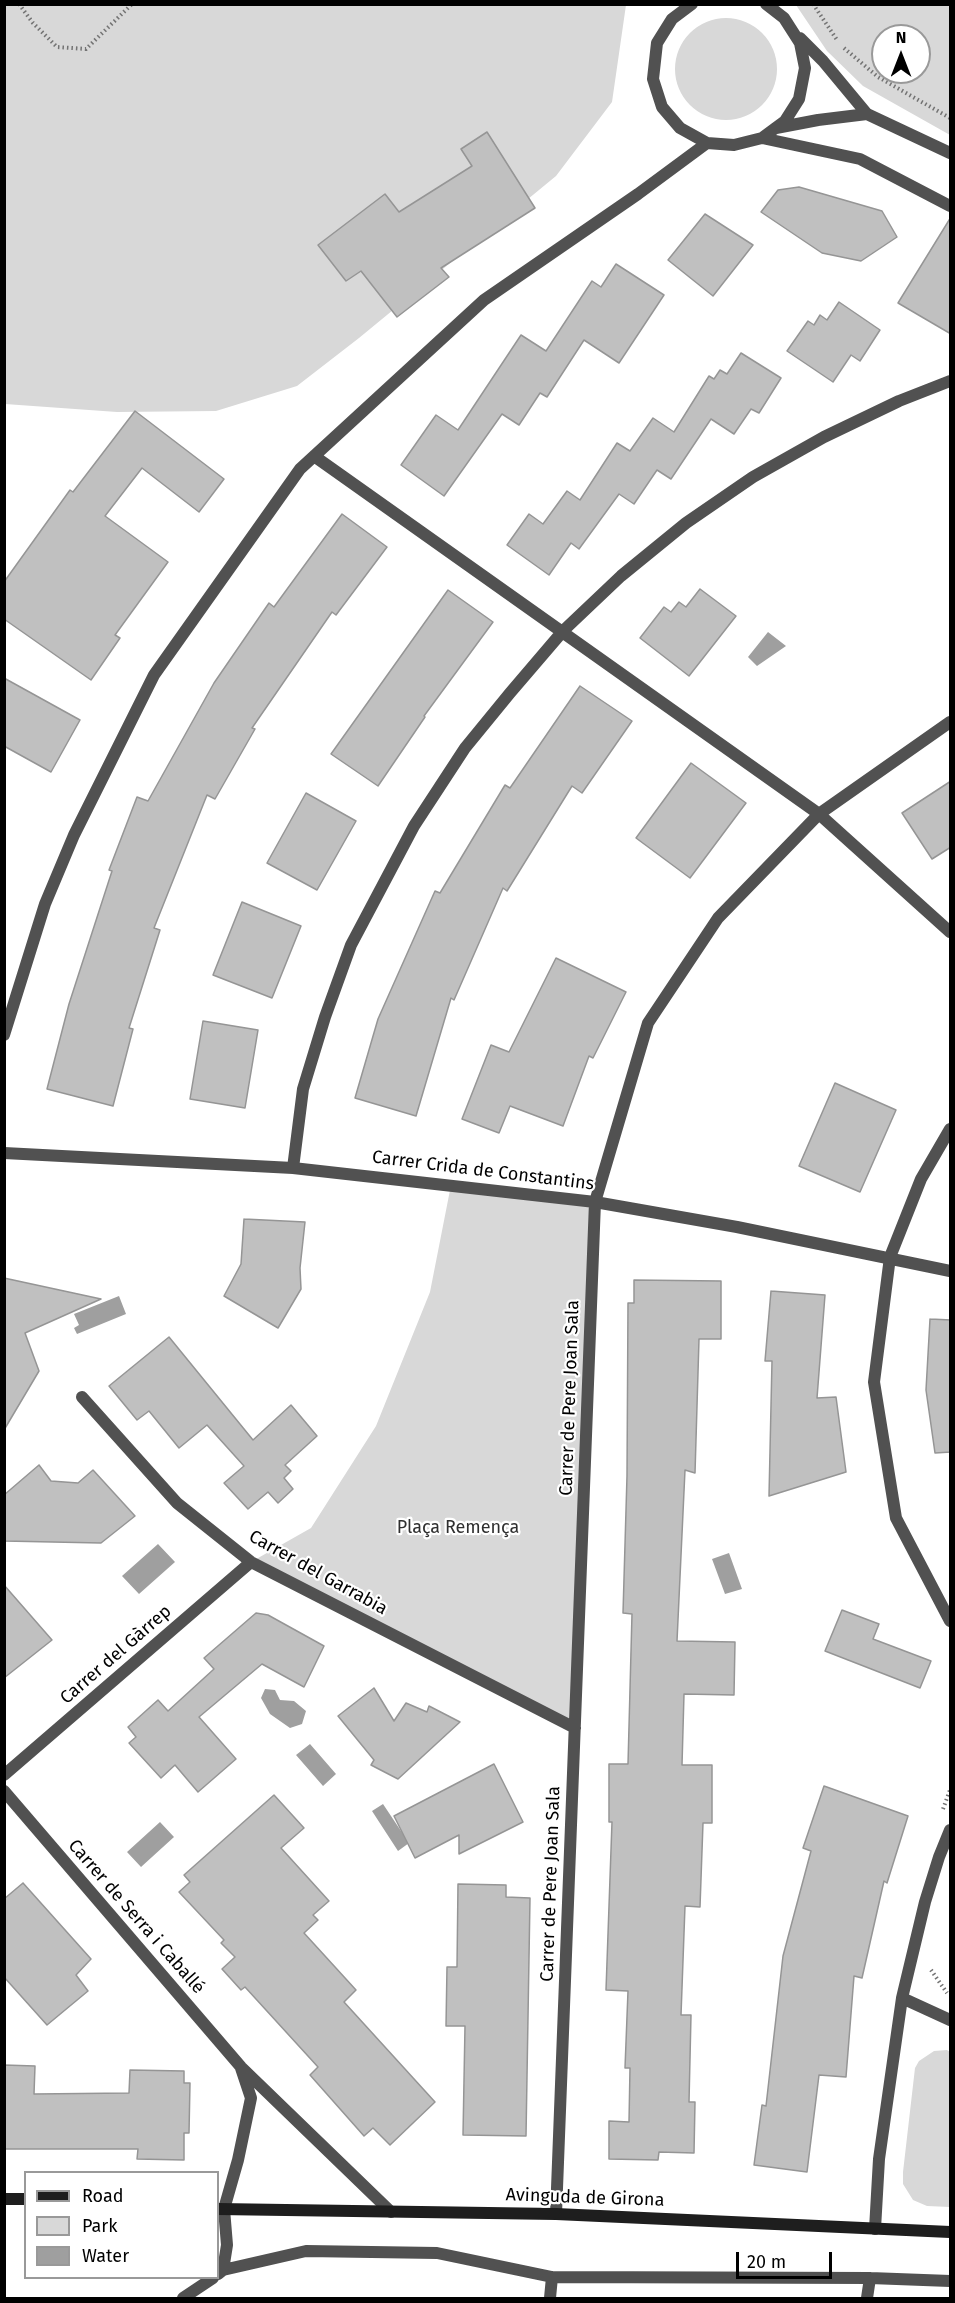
<!DOCTYPE html>
<html>
<head>
<meta charset="utf-8">
<style>
	body { margin:0 }
	#map { position:relative; width:955px; height:2303px; overflow:hidden; background:#fff; font-family:"Fira Sans",sans-serif }
	canvas { display:block }
	.frame { position:absolute; inset:0; border:6px solid #000; pointer-events:none }
	.legend { position:absolute; left:24px; top:2171px; width:195px; height:108px; box-sizing:border-box; background:#fff; border:2px solid #999; margin:0; padding:8px 10px; list-style:none; font-size:18px; color:#000 }
	.legend li { display:flex; align-items:center; gap:12px; height:30px }
	.legend b { width:30px; border:2px solid #999 }
	.north { position:absolute; left:871px; top:24px; width:60px; height:60px; box-sizing:border-box; background:#fff; border:2px solid #999; border-radius:50%; rotate:0deg; font-size:16px; font-weight:700; line-height:24px; text-align:center; color:#000 }
	.north::after { content:''; display:block; margin:auto; width:21px; height:27px; background:#000; clip-path:polygon(50% 0,100% 100%,50% 72%,0 100%) }
	.scale { position:absolute; left:736px; top:2252px; width:96px; height:27px; box-sizing:border-box; border:3px solid #000; border-top:0; padding-left:8px; font-size:18px; line-height:21px; white-space:nowrap; color:#000; -webkit-text-stroke:4px #fff; paint-order:stroke }
</style>
</head>
<body>
<div id="map">
<canvas width="955" height="2303"></canvas>
<div class="frame"></div>
<ul class="legend">
<li><b style="height:8px;background:#1e1e1e"></b>Road</li>
<li><b style="height:16px;background:#d8d8d8"></b>Park</li>
<li><b style="height:16px;background:#9f9f9f"></b>Water</li>
</ul>
<div class="north">N</div>
<div class="scale">20 m</div>
</div>
<script>
const context = document.querySelector('canvas').getContext('2d');
context.lineJoin = 'round';
function fill(path, color) { context.fillStyle = color; context.fill(path, 'evenodd'); }
const shape = rows => new Path2D(rows.map(r => 'M' + r).join(''));
function stroke(path, color, width, dash) { context.strokeStyle = color; context.lineWidth = width; context.lineCap = dash ? 'butt' : 'round'; context.setLineDash(dash || []); context.stroke(path); }
function label(font, color, halo, rows, align = 'center') {
  context.font = font + ' "Fira Sans",sans-serif'; context.lineWidth = 4.5; context.setLineDash([]); context.textBaseline = 'middle'; context.strokeStyle = halo; context.fillStyle = color; for (const [text, x, y, turn = 0] of rows) {
    context.save(); context.translate(x, y); context.rotate((+turn || 0) * Math.PI / 180); context.textAlign = isNaN(turn) ? turn : align; if (halo) context.strokeText(text, 0, 0); context.fillText(text, 0, 0); context.restore();
  }
}
fill(shape([
	[4,5,626,5,612,102,556,176,359,338,297,386,216,411,117,412,5,404],
	[796,5,950,5,950,135,863,86,827,51],
	[883,36,919,36,919,72,883,72],
	'675 69a51 51 0 1 1 102 0a51 51 0 1 1-102 0Z',
	[451,1185,595,1202,575,1728,251,1562,311,1528,376,1426,430,1292],
	[947,2050,950,2052,950,2207,927,2206,913,2200,903,2184,903,2172,915,2068,919,2061,934,2051]
]), '#d8d8d8');
fill(shape([
	[768,632,786,646,757,666,748,657],
	[119,1296,126,1314,77,1334,74,1328,79,1325,74,1314],
	[158,1544,175,1562,139,1594,122,1576],
	[729,1553,742,1589,725,1594,712,1559],
	[265,1689,275,1690,280,1700,294,1701,306,1711,302,1724,290,1728,270,1714,261,1698],
	[310,1744,336,1774,323,1786,296,1755],
	[383,1804,409,1843,398,1851,372,1811],
	[160,1822,174,1837,141,1867,127,1852]
]), '#9f9f9f');
const building = shape([
	[487,132,535,208,441,268,449,277,397,317,361,271,346,281,318,245,385,194,399,212,472,166,461,149,487,132],
	[799,187,882,211,897,237,861,261,822,253,761,212,778,190,799,187],
	[705,214,753,245,713,296,668,260,705,214],
	[951,217,951,334,898,303,951,217],
	[616,264,664,295,619,363,584,340,547,397,540,393,519,425,502,414,444,496,401,465,436,415,458,430,521,335,546,351,592,281,601,287,616,264],
	[839,302,880,330,860,361,851,355,833,382,787,351,808,321,814,325,820,315,827,320,839,302],
	[741,353,781,378,759,413,751,409,734,434,711,419,671,479,657,470,634,504,619,494,579,549,571,543,549,575,507,545,529,514,543,524,567,491,580,500,617,443,630,451,653,418,674,432,709,376,714,379,720,370,727,374,741,353],
	[135,411,224,479,199,512,142,468,105,516,168,562,115,635,120,638,91,680,4,619,4,582,70,490,73,492,135,411],
	[342,514,387,547,336,615,332,612,252,728,255,729,215,799,207,795,154,928,160,930,129,1028,133,1029,113,1106,47,1089,69,1004,112,871,109,870,137,797,148,801,214,683,269,603,274,607,342,514],
	[700,589,736,616,689,676,640,638,664,607,671,612,679,602,686,607,700,589],
	[448,590,493,622,424,716,425,717,378,786,331,754,448,590],
	[4,678,80,720,51,772,4,746,4,678],
	[580,686,632,721,582,793,572,786,507,891,503,888,454,1000,451,998,416,1116,355,1098,378,1019,435,891,440,893,505,785,510,788,580,686],
	[691,763,746,803,690,878,636,838,691,763],
	[951,781,951,847,932,859,902,813,951,781],
	[306,793,356,821,317,890,267,863,306,793],
	[242,902,301,926,272,998,213,975,242,902],
	[556,958,626,992,593,1058,589,1056,563,1126,510,1106,499,1133,462,1119,491,1045,509,1052,556,958],
	[203,1021,258,1030,245,1108,190,1099,203,1021],
	[835,1083,896,1110,860,1192,799,1166,835,1083],
	[244,1219,305,1222,300,1268,301,1289,278,1328,224,1296,241,1264,244,1219],
	[4,1278,101,1299,25,1333,39,1371,4,1430,4,1278],
	[634,1280,721,1281,721,1339,699,1339,695,1473,685,1470,677,1641,735,1642,734,1695,684,1694,682,1765,712,1765,712,1823,703,1823,700,1907,685,1906,681,2015,691,2015,689,2102,695,2102,694,2153,659,2152,658,2160,609,2159,609,2121,629,2122,630,2068,625,2068,628,1991,606,1990,612,1822,609,1822,609,1764,628,1764,632,1614,623,1613,627,1476,628,1303,634,1303,634,1280],
	[771,1291,825,1295,817,1398,836,1397,846,1472,769,1496,772,1361,765,1361,771,1291],
	[930,1319,951,1320,951,1452,935,1453,926,1390,930,1319],
	[169,1337,253,1440,291,1405,317,1436,285,1465,291,1471,284,1478,293,1489,278,1503,268,1492,248,1509,224,1483,244,1466,207,1425,179,1448,149,1411,137,1420,109,1386,169,1337],
	[39,1465,51,1481,78,1483,93,1470,135,1516,101,1543,4,1541,4,1495,39,1465],
	[4,1585,52,1640,4,1678,4,1585],
	[842,1610,879,1624,873,1639,931,1661,920,1688,825,1651,842,1610],
	[256,1613,268,1615,324,1646,304,1687,262,1664,199,1717,236,1759,198,1792,175,1765,161,1778,129,1743,136,1737,128,1727,158,1700,168,1711,214,1669,204,1658,256,1613],
	[374,1688,394,1721,406,1703,427,1712,429,1706,460,1722,398,1779,371,1765,374,1760,338,1716,374,1688],
	[494,1764,523,1822,459,1854,459,1835,415,1858,394,1816,494,1764],
	[824,1786,908,1816,887,1883,884,1881,862,1978,854,1976,846,2077,819,2075,807,2172,754,2165,762,2105,766,2106,783,1956,811,1851,803,1848,824,1786],
	[274,1795,304,1828,281,1848,329,1901,313,1915,318,1920,304,1933,356,1990,344,2002,435,2102,390,2145,373,2128,364,2136,310,2075,318,2067,245,1987,241,1990,222,1969,235,1957,221,1943,224,1940,179,1892,190,1882,184,1875,274,1795],
	[23,1883,91,1959,76,1975,88,1991,47,2025,4,1977,4,1899,23,1883],
	[458,1884,506,1885,506,1897,530,1898,526,2136,463,2135,465,2026,446,2026,447,1967,457,1967,458,1884],
	[4,2065,35,2066,34,2094,129,2093,130,2070,184,2071,184,2083,190,2083,189,2133,184,2133,184,2160,137,2159,138,2149,4,2149,4,2065]
]);
fill(building, '#c0c0c0');
stroke(building, '#959595', 1.5);
stroke(shape([
	[19,4,33,23,57,47,86,49,132,4],
	[813,4,837,40],
	[844,48,878,77,950,118],
	[943,1809,950,1790],
	[931,1970,947,1993]
]), '#737373', 4, [1.5, 3]);
stroke(shape([
	[692,4,672,19,657,43,653,79,662,107,680,128,707,143,734,145,762,138,785,121,799,99,805,68,800,43,784,18,766,4],
	[800,38,823,61,867,114,950,153],
	[776,128,818,120,867,114],
	[762,138,860,159,950,206],
	[314,456,819,814,950,932],
	[4,1035,45,904,74,835,154,675,300,469,484,300,638,194,707,143],
	[950,1129,921,1179,890,1257,874,1382,896,1518,950,1621],
	[4,1153,293,1168,595,1202,737,1227,950,1271],
	[293,1168,303,1089,325,1017,351,945,414,826,465,748,510,693,563,631,621,576,686,523,753,477,824,437,899,401,950,381],
	[82,1397,177,1503,251,1562,575,1728],
	[4,1775,251,1562],
	[4,1791,241,2067,391,2212],
	[902,1998,950,2020],
	[556,2214,595,1202,648,1023,718,918,819,814,950,722],
	[875,2229,879,2159,902,1998,925,1902,939,1857,950,1830],
	[223,2270,306,2251,437,2253,552,2277,870,2278,950,2281],
	[218,2274,223,2270,227,2245,224,2209,238,2160,251,2098,241,2068],
	[183,2298,213,2278],
	[550,2298,552,2277],
	[867,2298,870,2278]
]), '#515151', 12);
stroke(shape([
	[4,2199,26,2199],
	[218,2209,556,2214,950,2232]
]), '#1e1e1e', 12);
label('18px', '#000', '#fff', [
	["Carrer Crida de Constantins",483,1171,7],
	["Carrer de Pere Joan Sala",570,1398,-88],
	["Carrer del Garrabia",318,1573,29],
	["Carrer del Gàrrep",116,1655,-41],
	["Carrer de Pere Joan Sala",551,1884,-88],
	["Carrer de Serra i Caballé",136,1917,49],
	["Avinguda de Girona",585,2198,2]
]);
label('18px', '#2f2f2f', '#fff', [
	["Plaça Remença",458,1528]
]);
</script>
</body>
</html>
